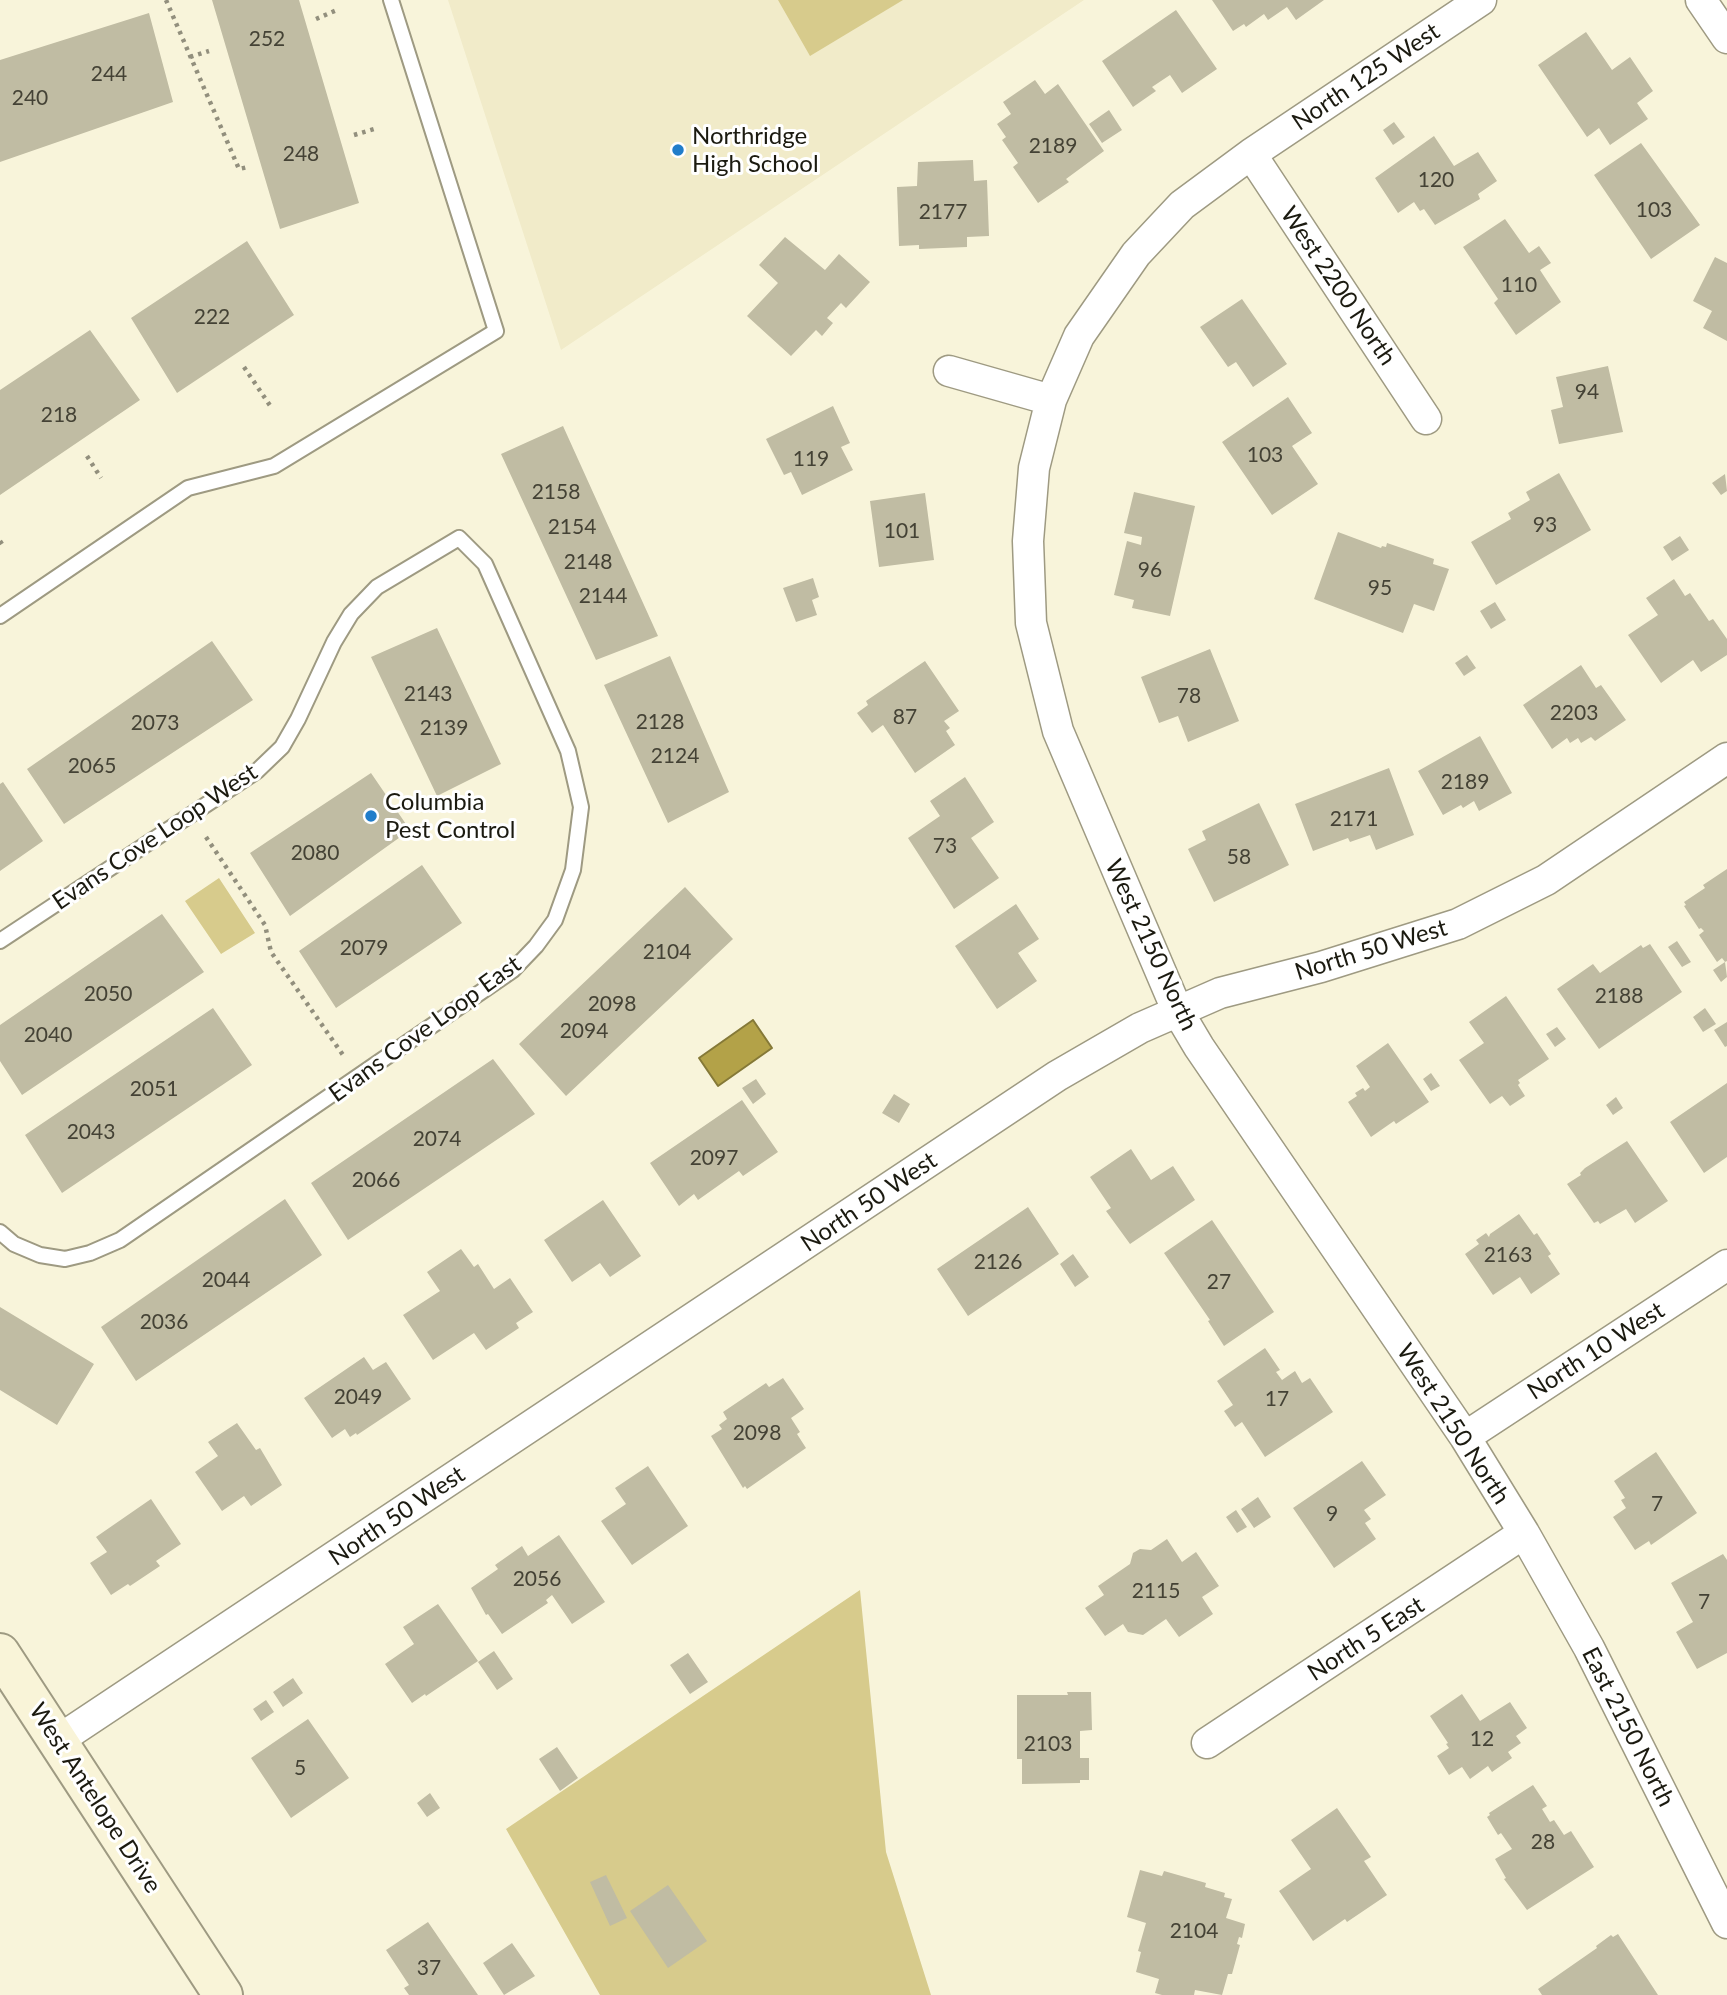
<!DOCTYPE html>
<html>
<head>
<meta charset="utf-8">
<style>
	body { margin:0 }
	canvas { display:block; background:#f8f4da }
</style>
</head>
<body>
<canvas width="1727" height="1995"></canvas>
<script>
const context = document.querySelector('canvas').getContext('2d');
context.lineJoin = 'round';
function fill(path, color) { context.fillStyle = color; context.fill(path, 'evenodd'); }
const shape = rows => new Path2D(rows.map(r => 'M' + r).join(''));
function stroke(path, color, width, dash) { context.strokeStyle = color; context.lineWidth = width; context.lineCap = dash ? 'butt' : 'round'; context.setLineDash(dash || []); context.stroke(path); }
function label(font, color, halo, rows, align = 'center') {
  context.font = font + ' Lato,sans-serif'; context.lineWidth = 6; context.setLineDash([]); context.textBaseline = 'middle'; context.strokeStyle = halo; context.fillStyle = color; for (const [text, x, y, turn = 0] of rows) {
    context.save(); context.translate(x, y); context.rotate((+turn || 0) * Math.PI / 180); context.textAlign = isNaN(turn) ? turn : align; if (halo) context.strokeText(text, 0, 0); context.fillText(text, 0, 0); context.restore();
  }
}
fill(shape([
	[448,0,1084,0,561,350]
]), '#f1ebc9');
fill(shape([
	[778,0,903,0,810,56],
	[219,878,255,933,221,954,185,901],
	[860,1590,886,1852,931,1995,600,1995,506,1829]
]), '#d7cb8c');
const water = shape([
	[753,1020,772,1048,718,1086,699,1058,753,1020]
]);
fill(water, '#b3a248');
stroke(water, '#857937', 2);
fill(shape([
	[212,0,299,0,359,203,280,229],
	[1212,0,1324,0,1296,20,1287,7,1268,20,1264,14,1246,27,1244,24,1233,31],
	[1176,10,1217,69,1182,93,1170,75,1152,87,1156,91,1133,107,1102,61],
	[149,13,173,102,0,162,0,60],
	[1586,32,1612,70,1630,57,1653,91,1637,103,1648,119,1610,145,1599,128,1587,137,1538,65],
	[1035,80,1045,94,1058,84,1104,151,1066,179,1069,182,1038,203,1013,167,1018,163,1002,140,1006,137,997,124,1011,114,1003,102],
	[1109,110,1122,130,1102,143,1089,124],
	[1394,122,1405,137,1393,145,1383,130],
	[1434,136,1454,166,1478,152,1497,181,1478,194,1480,199,1435,225,1424,209,1420,211,1414,202,1398,213,1375,178],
	[1641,143,1700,225,1651,259,1594,175],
	[973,160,974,181,987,180,989,236,967,237,967,247,919,249,919,245,899,246,897,187,917,186,918,162],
	[1505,219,1529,253,1539,246,1551,263,1540,270,1561,302,1516,335,1494,303,1498,299,1463,247],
	[785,237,825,270,839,254,870,282,846,308,841,303,827,318,833,323,822,336,816,330,791,356,747,316,778,283,759,265],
	[247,241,294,315,177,393,131,318],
	[1715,257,1727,263,1727,341,1703,328,1712,311,1693,301],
	[1242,299,1287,364,1253,387,1236,362,1228,367,1200,327],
	[90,330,140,400,0,495,0,390],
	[1608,366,1623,432,1559,444,1551,410,1563,407,1556,377],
	[1288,397,1312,433,1292,446,1318,484,1272,515,1222,442],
	[833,406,850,443,841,447,853,470,802,495,791,472,784,475,766,439],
	[563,426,658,636,596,660,501,454],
	[1559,473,1591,530,1496,585,1471,542,1511,519,1508,513,1530,500,1526,492],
	[1725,474,1727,491,1721,495,1712,483],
	[1134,492,1195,506,1170,616,1132,608,1134,600,1114,595,1127,541,1141,545,1142,537,1124,533],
	[925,493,934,560,879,567,870,501],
	[1338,532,1381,548,1382,546,1386,547,1387,543,1434,559,1433,564,1449,569,1434,611,1414,604,1403,633,1314,599],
	[1680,536,1689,550,1672,561,1663,547],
	[813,578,819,597,812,600,817,615,796,622,783,588],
	[1674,579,1685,596,1690,593,1709,621,1713,619,1727,639,1727,655,1701,672,1693,660,1661,683,1628,635,1658,615,1646,598],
	[1495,602,1506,620,1491,629,1480,611],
	[437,628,501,764,437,796,371,657],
	[212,641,253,700,64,824,27,769],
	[1210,649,1239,721,1188,742,1178,716,1159,723,1141,677],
	[1467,655,1476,668,1464,676,1455,663],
	[670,656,729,792,668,823,604,685],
	[925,661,959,711,944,721,950,728,946,731,955,745,915,773,883,725,872,733,857,713,868,705,866,701],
	[1581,665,1596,688,1601,685,1626,720,1595,741,1591,737,1581,743,1578,738,1570,743,1567,738,1552,749,1523,705],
	[1480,736,1512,793,1479,811,1474,801,1463,808,1461,805,1443,815,1418,771],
	[1389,768,1414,835,1376,850,1370,835,1350,842,1348,838,1313,851,1295,804],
	[371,773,410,830,290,916,250,853],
	[965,777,994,822,971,838,999,878,954,909,908,838,940,816,930,801],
	[3,782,43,841,0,871,0,784],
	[1259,803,1289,865,1214,902,1188,849,1206,840,1202,831],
	[422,865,462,923,336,1008,299,951],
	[1727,869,1727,961,1725,962,1722,958,1717,962,1699,935,1704,931,1701,928,1699,929,1684,906,1686,905,1684,902,1705,888,1703,885],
	[685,887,733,939,566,1096,519,1044],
	[1016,904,1039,939,1018,953,1037,981,997,1009,955,946],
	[162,914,204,972,22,1095,0,1061,0,1025],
	[1677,941,1691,962,1682,967,1668,947],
	[1650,944,1682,992,1599,1049,1557,989,1593,964,1600,973,1641,945,1643,948],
	[1725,962,1727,977,1721,982,1713,970],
	[1506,996,1549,1059,1518,1080,1520,1083,1518,1085,1525,1096,1510,1106,1502,1096,1490,1104,1459,1060,1484,1043,1469,1022],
	[213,1008,252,1065,62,1193,25,1135],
	[1705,1008,1716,1024,1703,1032,1693,1017],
	[1727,1022,1727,1046,1725,1047,1714,1030],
	[1557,1027,1566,1039,1555,1047,1546,1034],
	[1388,1043,1429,1102,1396,1124,1394,1121,1371,1137,1348,1102,1357,1096,1355,1093,1363,1088,1365,1091,1370,1087,1356,1066],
	[493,1059,535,1114,348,1240,311,1183],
	[1431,1073,1440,1086,1431,1091,1423,1079],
	[756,1079,766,1094,753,1104,742,1088],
	[1727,1083,1727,1157,1704,1173,1670,1122],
	[894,1094,910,1104,899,1123,882,1113],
	[1616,1097,1623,1108,1613,1115,1606,1105],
	[742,1100,778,1152,743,1176,739,1171,698,1200,694,1194,679,1206,650,1163],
	[1627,1141,1668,1201,1635,1223,1626,1209,1600,1224,1598,1221,1594,1223,1567,1184,1581,1175,1580,1173,1585,1168],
	[1131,1149,1151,1180,1173,1166,1195,1200,1130,1244,1106,1211,1111,1208,1090,1177],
	[285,1199,322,1255,136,1381,101,1327],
	[603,1200,641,1256,610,1277,600,1263,572,1282,544,1240],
	[1028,1207,1059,1254,968,1316,937,1269],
	[1519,1214,1534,1235,1537,1233,1551,1254,1548,1256,1560,1274,1531,1294,1520,1277,1493,1295,1465,1254,1479,1244,1476,1240,1486,1233,1489,1237,1490,1234],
	[1212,1220,1274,1312,1224,1346,1208,1321,1210,1320,1164,1253],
	[461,1249,474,1267,478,1264,494,1289,510,1278,533,1312,516,1323,519,1328,486,1350,474,1333,433,1360,403,1315,440,1291,427,1272],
	[1073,1254,1089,1277,1075,1287,1060,1264],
	[0,1307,94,1364,57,1425,0,1390],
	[1265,1348,1280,1370,1276,1372,1282,1380,1295,1371,1302,1383,1310,1378,1333,1412,1265,1457,1242,1422,1235,1427,1224,1411,1233,1405,1217,1381],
	[364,1357,373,1370,386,1362,411,1399,357,1435,356,1433,350,1437,345,1429,332,1438,304,1398],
	[783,1378,804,1409,791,1418,800,1432,797,1434,806,1448,747,1489,745,1486,743,1488,711,1436,722,1429,719,1425,727,1419,723,1412,766,1383,769,1387],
	[237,1423,256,1450,260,1448,282,1485,251,1506,244,1496,222,1511,195,1472,218,1456,208,1442],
	[1656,1452,1697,1513,1651,1545,1649,1541,1635,1550,1613,1517,1626,1508,1621,1500,1625,1498,1614,1481],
	[1362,1461,1386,1495,1364,1510,1371,1519,1365,1523,1376,1539,1334,1568,1293,1508],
	[648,1466,688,1526,632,1565,601,1521,626,1504,615,1488],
	[1258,1497,1271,1517,1254,1528,1241,1509],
	[151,1499,181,1544,156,1561,160,1566,130,1586,128,1584,111,1595,90,1563,107,1552,96,1537],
	[1236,1510,1247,1527,1237,1533,1226,1517],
	[559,1535,605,1602,572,1624,552,1595,546,1600,548,1603,502,1634,488,1614,486,1615,471,1588,498,1569,495,1565,522,1546,528,1556],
	[1167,1539,1182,1562,1196,1552,1219,1586,1202,1597,1213,1614,1179,1637,1166,1619,1143,1635,1128,1632,1123,1624,1105,1636,1085,1608,1104,1595,1098,1586,1130,1564,1133,1553,1140,1549,1151,1550],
	[1723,1554,1727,1560,1727,1653,1697,1669,1676,1632,1693,1622,1671,1583],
	[438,1604,478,1661,426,1696,425,1694,412,1703,385,1664,414,1644,403,1627],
	[494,1651,513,1679,497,1690,478,1662],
	[688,1653,708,1682,690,1694,670,1665],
	[293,1678,303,1693,283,1707,273,1692],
	[1067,1692,1091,1692,1092,1730,1080,1731,1080,1758,1089,1758,1089,1780,1080,1780,1080,1783,1022,1784,1022,1759,1017,1759,1017,1695,1068,1695],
	[1462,1694,1480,1721,1510,1702,1527,1728,1516,1736,1521,1743,1508,1752,1512,1758,1492,1772,1488,1766,1470,1779,1462,1767,1449,1775,1437,1756,1449,1748,1446,1744,1448,1743,1430,1716],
	[266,1700,274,1712,261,1721,253,1709],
	[308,1719,349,1778,291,1818,251,1758],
	[557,1747,578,1778,560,1791,539,1759],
	[1533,1785,1547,1806,1542,1809,1550,1822,1554,1820,1564,1835,1571,1831,1594,1867,1527,1910,1504,1879,1506,1878,1495,1859,1512,1849,1501,1833,1498,1835,1487,1817,1490,1815,1489,1813],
	[430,1793,440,1808,427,1817,417,1803],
	[1337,1808,1371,1857,1364,1861,1387,1895,1347,1922,1345,1919,1313,1941,1279,1891,1311,1869,1291,1840],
	[1140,1870,1162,1876,1164,1871,1206,1883,1205,1887,1225,1893,1224,1897,1232,1899,1226,1918,1245,1924,1242,1938,1239,1937,1237,1944,1240,1945,1232,1974,1228,1974,1222,1995,1195,1990,1194,1995,1162,1995,1155,1993,1159,1979,1136,1972,1141,1952,1138,1951,1146,1923,1127,1917],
	[606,1875,627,1918,610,1926,590,1882],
	[668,1885,707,1941,668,1968,630,1911],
	[428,1922,478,1995,409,1995,404,1988,409,1985,386,1950],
	[1618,1934,1658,1995,1542,1995,1538,1989,1597,1948,1596,1946,1611,1935,1613,1937],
	[512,1943,535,1976,504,1995,483,1963]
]), '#c0bca3');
const service = shape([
	[0,616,188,488,274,466,496,331,391,0],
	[0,941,257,771,282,747,298,719,334,642,351,614,377,587,459,538,485,564,568,751,581,807,573,870,555,920,536,946,513,970,120,1240,90,1253,65,1259,40,1255,14,1244,0,1232]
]);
const minor = shape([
	[1481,0,1251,154,1182,205,1136,254,1079,336,1051,400,1034,468,1028,541,1031,623,1058,731,1177,1010,1199,1047,1465,1437,1524,1533,1589,1648,1727,1923],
	[1701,0,1727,38],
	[1251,154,1426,419],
	[949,371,1051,400],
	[1465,1437,1727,1265],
	[57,1741,1057,1076,1140,1028,1220,993,1321,967,1458,924,1546,880,1727,758],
	[1207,1743,1524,1533]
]);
const secondary = shape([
	[0,1653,223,1995]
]);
stroke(service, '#9e9a82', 18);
stroke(minor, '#9e9a82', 33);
stroke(secondary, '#9e9a82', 42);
stroke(shape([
	[166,0,239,169,248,167],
	[316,19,337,10],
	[190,57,209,51],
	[354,135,374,129],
	[244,367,271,407],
	[87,456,101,478],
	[0,541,2,544],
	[206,837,265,925,271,952,343,1055]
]), '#928f7d', 4.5, [3.5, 5]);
stroke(service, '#fff', 14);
stroke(minor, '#fff', 30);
stroke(secondary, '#f9f4d8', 38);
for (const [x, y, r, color] of [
	[678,150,7,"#207dca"],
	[371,816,7,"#207dca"]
]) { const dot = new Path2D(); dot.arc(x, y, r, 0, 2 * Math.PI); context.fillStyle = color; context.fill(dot); stroke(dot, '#fff', 2.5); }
label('21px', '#444235', null, [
	["252",267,39],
	["244",109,74],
	["240",30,98],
	["2189",1053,146],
	["248",301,154],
	["120",1436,180],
	["103",1654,210],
	["2177",943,212],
	["110",1519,285],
	["222",212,317],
	["94",1587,392],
	["218",59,415],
	["103",1265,455],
	["119",811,459],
	["2158",556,492],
	["93",1545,525],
	["2154",572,527],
	["101",902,531],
	["2148",588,562],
	["96",1150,570],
	["95",1380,588],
	["2144",603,596],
	["2143",428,694],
	["78",1189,696],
	["2203",1574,713],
	["87",905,717],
	["2128",660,722],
	["2073",155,723],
	["2139",444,728],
	["2124",675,756],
	["2065",92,766],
	["2189",1465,782],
	["2171",1354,819],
	["73",945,846],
	["2080",315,853],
	["58",1239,857],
	["2079",364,948],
	["2104",667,952],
	["2050",108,994],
	["2188",1619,996],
	["2098",612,1004],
	["2094",584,1031],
	["2040",48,1035],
	["2051",154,1089],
	["2043",91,1132],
	["2074",437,1139],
	["2097",714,1158],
	["2066",376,1180],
	["2163",1508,1255],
	["2126",998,1262],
	["2044",226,1280],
	["27",1219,1282],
	["2036",164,1322],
	["2049",358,1397],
	["17",1277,1399],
	["2098",757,1433],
	["7",1657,1504],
	["9",1332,1514],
	["2056",537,1579],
	["2115",1156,1591],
	["7",1704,1602],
	["12",1482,1739],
	["2103",1048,1744],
	["5",300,1768],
	["28",1543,1842],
	["2104",1194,1931],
	["37",429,1968]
]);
label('24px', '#1b1a10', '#fff', [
	["North 125 West",1366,77,-34],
	["West 2200 North",1338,286,56],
	["Evans Cove Loop West",155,837,-34],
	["West 2150 North",1151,945,65],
	["North 50 West",1371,950,-17],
	["Evans Cove Loop East",425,1029,-36],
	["North 50 West",869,1202,-34],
	["North 10 West",1596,1351,-33],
	["West 2150 North",1453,1424,57],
	["North 50 West",397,1516,-34],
	["North 5 East",1366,1639,-33],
	["East 2150 North",1628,1727,63],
	["West Antelope Drive",95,1798,57]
]);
label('24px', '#1b1a10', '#fff', [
	["Northridge",692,136],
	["High School",692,164],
	["Columbia",385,802],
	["Pest Control",385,830]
], 'left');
</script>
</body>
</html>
